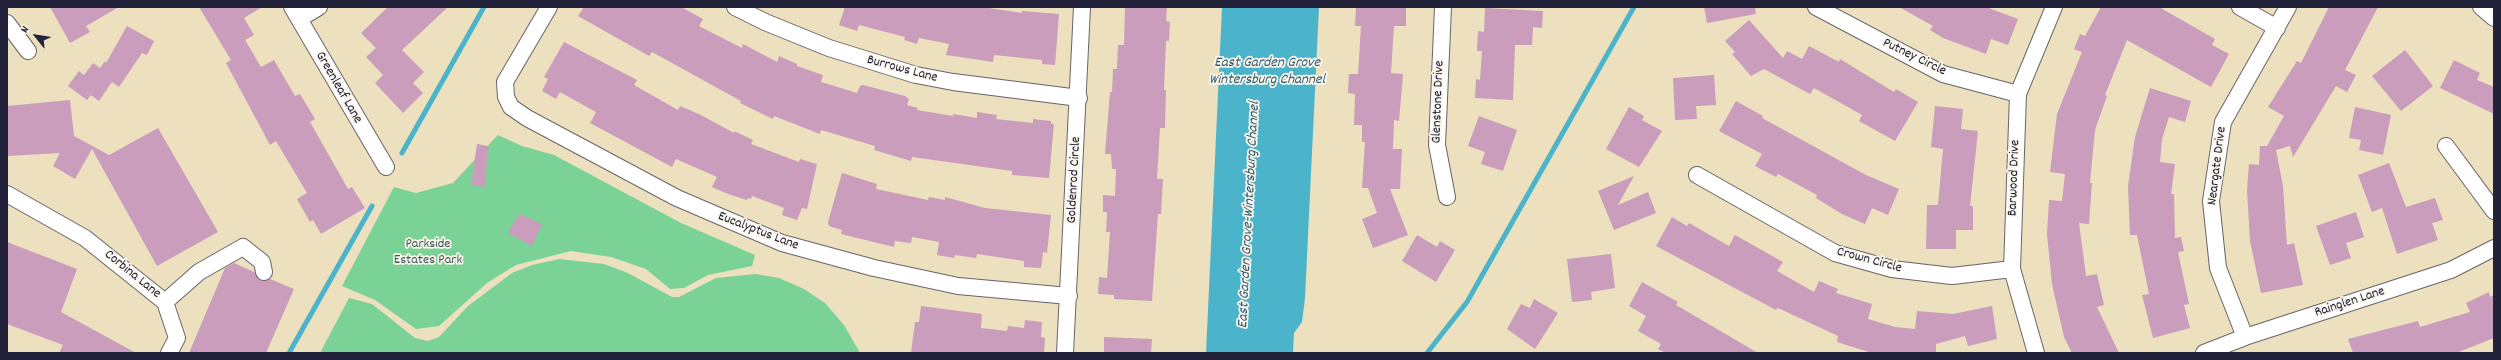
<!DOCTYPE html>
<html>
<head>
<meta charset="utf-8">
<style>
	body { margin:0 }
	#map { position:relative; width:2501px; height:360px; overflow:hidden; background:#ece0be; font-family:Dekko,sans-serif }
	canvas { display:block }
	.frame { position:absolute; inset:0; border:8px solid #22223b; pointer-events:none }
	.north { position:absolute; left:16px; top:16px; width:40px; height:40px; -webkit-text-stroke:3px #fbf7ec; paint-order:stroke; rotate:300deg; font-size:11px; font-weight:700; line-height:16px; text-align:center; color:#22223b }
	.north::after { content:''; display:block; margin:auto; width:14px; height:18px; background:#22223b; clip-path:polygon(50% 0,100% 100%,50% 72%,0 100%) }
</style>
</head>
<body>
<div id="map">
<canvas width="2501" height="360"></canvas>
<div class="frame"></div>
<div class="north">N</div>
</div>
<script>
const context = document.querySelector('canvas').getContext('2d');
context.lineJoin = 'round';
function fill(path, color) { context.fillStyle = color; context.fill(path, 'evenodd'); }
const shape = rows => new Path2D(rows.map(r => 'M' + r).join(''));
function stroke(path, color, width, dash) { context.strokeStyle = color; context.lineWidth = width; context.lineCap = dash ? 'butt' : 'round'; context.setLineDash(dash || []); context.stroke(path); }
function label(font, color, halo, rows, align = 'center') {
  context.font = font + ' Dekko,sans-serif'; context.lineWidth = 3.5; context.setLineDash([]); context.textBaseline = 'middle'; context.strokeStyle = halo; context.fillStyle = color; for (const [text, x, y, turn = 0] of rows) {
    context.save(); context.translate(x, y); context.rotate((+turn || 0) * Math.PI / 180); context.textAlign = isNaN(turn) ? turn : align; if (halo) context.strokeText(text, 0, 0); context.fillText(text, 0, 0); context.restore();
  }
}
fill(shape([
	[498,135,522,146,554,155,681,223,755,255,752,266,708,275,684,288,670,289,646,269,611,257,571,251,516,265,487,283,439,326,416,329,375,300,342,286,394,187,416,193,453,183],
	[559,259,604,264,628,273,672,297,679,297,716,278,756,274,779,278,804,289,825,303,844,325,860,353,320,353,349,298,372,304,415,338,428,341,439,337,468,306,512,273,532,265]
]), '#7bd296');
fill(shape([
	[1222,7,1319,7,1305,298,1302,322,1294,333,1293,353,1206,353]
]), '#4cb4ca');
stroke(shape([
	[402,153,484,7],
	[289,353,372,206],
	[1427,353,1467,302,1634,7]
]), '#4cb4ca', 5);
fill(shape([
	[50,7,119,7,86,26,90,32,70,43],
	[199,7,262,7,244,18,254,35,245,40,261,67,274,60,295,96,300,94,315,119,310,122,348,189,352,187,365,208,321,234,313,220,310,222,297,199,307,193,276,141,270,145,226,63,231,60],
	[388,7,448,7,402,50,424,72,413,83,423,93,403,113,375,83,383,75,366,57,376,48,361,33],
	[584,7,681,7,703,19,699,26,742,48,743,44,777,62,779,56,797,64,797,66,823,75,821,82,857,93,860,86,863,85,905,96,909,99,907,105,918,108,917,110,953,116,953,114,977,118,977,112,997,115,996,119,1033,123,1033,119,1051,121,1051,124,1054,124,1049,178,1012,175,1012,171,912,157,911,161,874,150,875,146,821,130,820,134,774,116,773,119,740,103,741,101,652,52,649,56,578,16],
	[845,7,982,7,1022,13,1022,11,1059,14,1055,65,1042,64,1042,60,994,55,993,62,960,57,946,55,949,44,919,38,917,44,904,40,905,37,859,25,857,31,839,25],
	[1125,7,1167,7,1166,21,1170,22,1169,41,1166,41,1164,90,1166,90,1165,128,1160,128,1157,179,1163,179,1161,214,1158,214,1152,301,1114,299,1114,295,1098,294,1099,277,1107,278,1110,232,1106,232,1107,212,1103,212,1103,195,1115,196,1116,169,1112,169,1111,154,1105,154,1110,92,1112,92,1113,69,1117,69,1118,45,1124,45],
	[1356,7,1406,7,1406,26,1394,26,1391,73,1403,74,1399,121,1394,120,1393,149,1402,149,1400,189,1390,189,1408,235,1373,248,1362,219,1377,213,1368,188,1362,188,1365,142,1362,142,1362,125,1354,125,1355,94,1348,93,1349,74,1358,74,1361,26,1355,26],
	[1704,7,1755,7,1756,14,1707,23],
	[1899,7,1986,7,2018,19,2008,45,1991,39,1986,54,1943,38,1930,30,1933,26],
	[2101,7,2159,7,2215,39,2212,45,2229,54,2211,87,2127,40,2105,95,2107,96,2095,130,2090,183,2092,183,2089,224,2079,223,2086,276,2097,274,2104,305,2097,307,2119,353,2072,353,2064,337,2052,284,2047,234,2049,200,2062,201,2065,174,2050,172,2057,114,2082,52,2074,49,2080,34,2085,36],
	[2329,7,2378,7,2345,70,2356,75,2347,92,2336,86,2293,157,2290,146,2276,150,2283,186,2287,245,2294,243,2303,285,2261,293,2250,241,2247,190,2249,164,2259,165,2260,146,2267,146,2284,116,2268,107,2297,61,2301,63],
	[1485,8,1543,11,1542,28,1533,27,1532,45,1515,45,1513,100,1475,98,1476,79,1480,80,1482,51,1477,51,1478,31,1484,32],
	[1749,20,1783,58,1787,51,1802,59,1809,46,1839,62,1840,59,1894,92,1896,89,1918,102,1895,141,1859,121,1862,115,1814,88,1810,94,1764,69,1751,76,1732,54,1735,52,1725,41],
	[127,26,154,41,147,55,142,53,119,87,112,82,99,101,91,95,87,100,68,86,79,71,84,75,93,63,100,68,105,61,106,63],
	[564,42,637,80,634,85,678,110,680,106,699,114,734,133,734,131,753,140,751,144,799,162,800,159,817,164,807,209,802,208,797,220,782,215,784,208,752,196,751,199,748,198,747,200,728,194,712,187,717,177,676,159,672,167,590,123,596,112,560,92,556,99,542,91,548,79,544,77],
	[2405,50,2433,86,2401,111,2372,76],
	[2454,60,2480,73,2477,80,2494,87,2494,114,2440,88],
	[1714,75,1716,105,1696,106,1697,119,1675,120,1673,78],
	[2150,88,2191,101,2185,122,2169,117,2162,139,2160,162,2175,164,2171,194,2174,194,2175,238,2181,237,2184,251,2178,252,2189,304,2184,305,2190,328,2153,338,2142,295,2149,294,2137,235,2130,235,2128,186,2135,137],
	[70,100,74,136,109,155,158,128,218,232,157,266,92,149,75,179,53,166,60,153,7,156,7,106],
	[1736,101,1763,116,1762,118,1866,175,1899,189,1888,215,1872,208,1865,224,1842,214,1816,198,1817,195,1778,174,1776,177,1755,166,1762,154,1719,131],
	[1935,106,1963,109,1961,129,1978,131,1970,206,1973,206,1973,230,1956,230,1956,249,1926,249,1927,205,1938,205,1943,149,1931,147],
	[1629,107,1644,116,1642,120,1662,131,1639,167,1606,149],
	[2355,107,2391,115,2383,155,2359,150,2361,140,2349,138],
	[1479,116,1517,130,1503,171,1481,164,1485,152,1468,146],
	[477,144,488,146,485,187,471,185],
	[2389,163,2406,207,2435,198,2443,220,2432,223,2438,240,2397,254,2382,208,2372,212,2358,175],
	[842,173,877,184,876,189,928,200,929,197,945,200,945,197,985,208,1051,215,1047,253,1043,252,1041,268,1024,267,1024,261,977,254,976,258,955,255,954,258,937,255,939,242,912,237,911,243,895,241,894,247,841,234,842,230,829,226,828,222],
	[1634,176,1618,205,1648,192,1656,213,1614,230,1598,191],
	[2356,212,2364,237,2346,243,2351,258,2330,265,2316,226],
	[519,214,542,224,532,246,508,233],
	[1672,217,1687,226,1689,223,1729,246,1735,235,1783,262,1777,271,1814,292,1819,281,1838,289,1836,293,1872,304,1868,319,1895,327,1915,329,1917,311,1953,314,1992,306,1997,339,1968,346,1965,336,1936,344,1936,353,1872,353,1837,342,1838,336,1778,308,1776,310,1656,246],
	[1417,235,1437,247,1440,241,1455,250,1436,282,1402,261],
	[7,242,77,269,61,312,136,353,59,353,63,345,7,324],
	[1611,254,1615,288,1591,292,1592,300,1572,302,1567,259],
	[234,263,254,272,261,281,270,279,294,289,266,353,189,353,225,268],
	[1642,282,1678,302,1676,305,1758,353,1666,353,1658,349,1661,344,1638,331,1646,316,1629,306],
	[2489,292,2490,297,2494,295,2494,338,2456,353,2353,353,2348,339,2418,321,2420,327,2470,312,2466,303],
	[1534,299,1558,313,1535,349,1507,329,1521,304,1530,308],
	[921,306,982,314,981,328,1007,331,1008,326,1024,328,1025,320,1042,322,1041,337,1045,338,1044,353,911,353,915,322,919,322],
	[1104,337,1152,339,1151,353,1104,353]
]), '#c99dbb');
const minor = shape([
	[292,7,386,167],
	[549,7,505,82,506,97,511,107,527,118,677,198,782,243,874,268,958,286,1069,296],
	[735,7,765,22,829,48,916,75,953,82,1079,98],
	[1443,7,1437,145,1447,197],
	[1816,7,1943,74,2018,94],
	[2240,7,2277,28],
	[2481,7,2494,18],
	[299,19,319,7],
	[7,23,28,51],
	[2446,146,2494,211],
	[1697,175,1835,253,1892,269,1952,276,2012,269],
	[7,194,85,238,165,302],
	[165,302,199,272,243,247,262,262,264,272],
	[165,302,177,338,169,353],
	[2245,337,2218,268,2211,201,2223,122,2288,7],
	[1065,353,1082,7],
	[2036,353,2012,269,2018,94,2054,7],
	[2204,353,2245,337,2451,270,2494,248]
]);
stroke(minor, '#696469', 18);
stroke(minor, '#fff', 16);
label('14px', '#22223b', '#fbf7ec', [
	["Putney Circle",1914,58,26],
	["Burrows Lane",902,70,15],
	["Greenleaf Lane",338,88,60],
	["Glenstone Drive",1439,102,-88],
	["Neargate Drive",2218,166,-83],
	["Barwood Drive",2015,178,-88],
	["Goldenrod Circle",1075,180,-87],
	["Eucalyptus Lane",758,232,21],
	["Crown Circle",1869,261,15],
	["Corbina Lane",132,275,39],
	["Rainglen Lane",2350,303,-18]
]);
label('14px', '#3d5756', '#fbf7ec', [
	["Parkside",428,245],
	["Estates Park",428,261]
]);
label('italic 15px', '#335c74', '#fbf7ec', [
	["East Garden Grove",1267,64],
	["Wintersburg Channel",1267,81],
	["East Garden Grove-Wintersburg Channel",1250,215,-87]
]);
</script>
</body>
</html>
